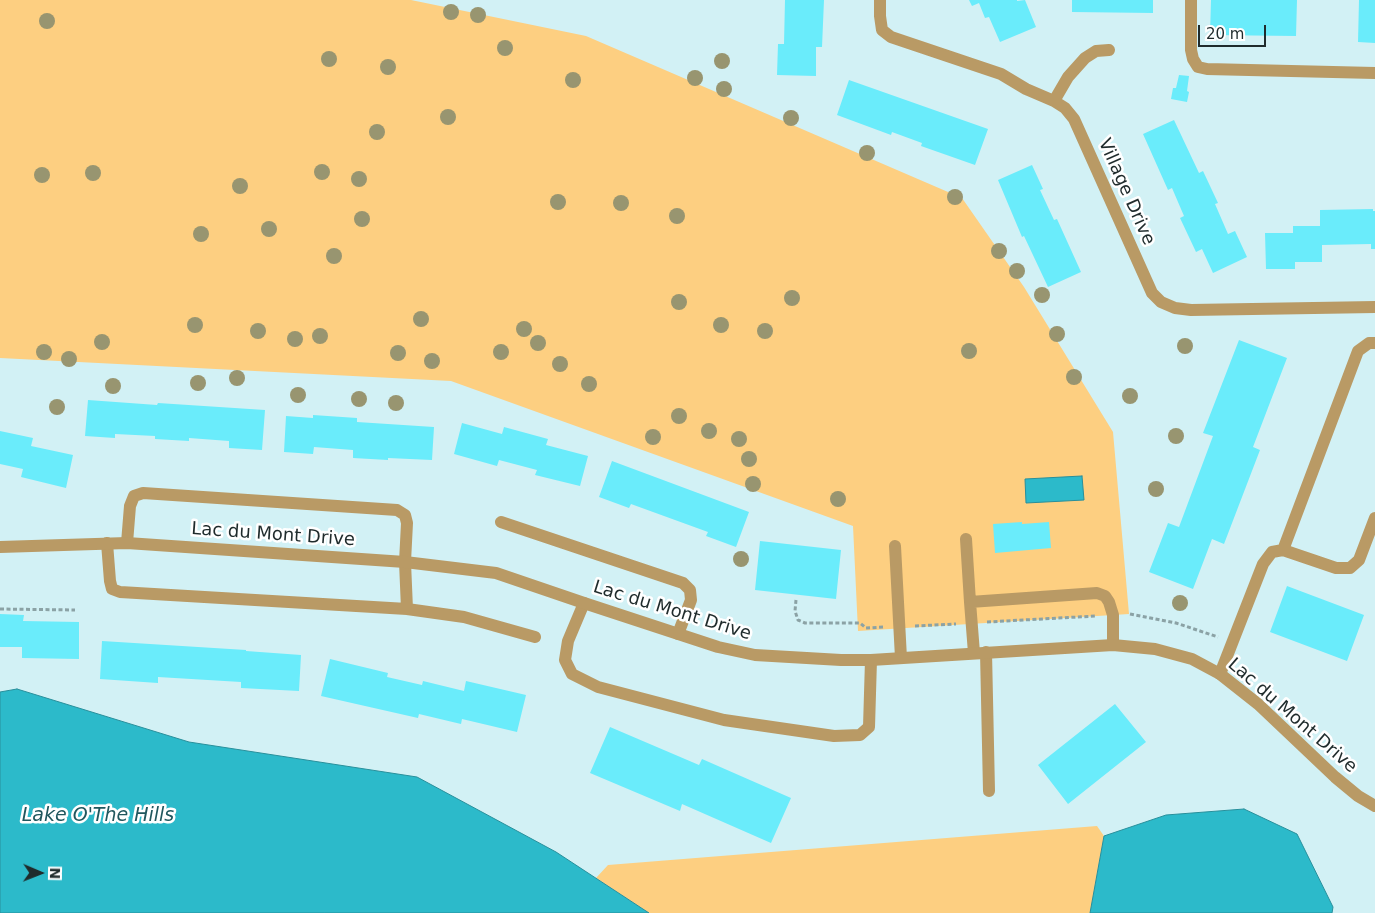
<!DOCTYPE html>
<html>
<head>
<meta charset="utf-8">
<style>
	body { margin:0 }
	#map { position:relative; width:1375px; height:913px; overflow:hidden; background:#d2f1f5; font-family:"DejaVu Sans",sans-serif }
	canvas { display:block }
	.north { position:absolute; left:15px; top:848px; width:50px; height:50px; -webkit-text-stroke:4px #fff; paint-order:stroke; rotate:91deg; font-size:14px; font-weight:700; line-height:20px; text-align:center; color:#1f2b2c }
	.north::after { content:''; display:block; margin:auto; width:18px; height:22px; background:#1f2b2c; clip-path:polygon(50% 0,100% 100%,50% 72%,0 100%) }
	.scale { position:absolute; left:1198px; top:25px; width:68px; height:22px; box-sizing:border-box; border:2px solid #1f2b2c; border-top:0; padding-left:6px; font-size:15px; line-height:18px; white-space:nowrap; color:#1f2b2c; -webkit-text-stroke:4px #fff; paint-order:stroke }
</style>
</head>
<body>
<div id="map">
<canvas width="1375" height="913"></canvas>
<div class="north">N</div>
<div class="scale">20 m</div>
</div>
<script>
const context = document.querySelector('canvas').getContext('2d');
context.lineJoin = 'round';
function fill(path, color) { context.fillStyle = color; context.fill(path, 'evenodd'); }
const shape = rows => new Path2D(rows.map(r => 'M' + r).join(''));
function stroke(path, color, width, dash) { context.strokeStyle = color; context.lineWidth = width; context.lineCap = dash ? 'butt' : 'round'; context.setLineDash(dash || []); context.stroke(path); }
function label(font, color, halo, rows, align = 'center') {
  context.font = font + ' "DejaVu Sans",sans-serif'; context.lineWidth = 5; context.setLineDash([]); context.textBaseline = 'middle'; context.strokeStyle = halo; context.fillStyle = color; for (const [text, x, y, turn = 0] of rows) {
    context.save(); context.translate(x, y); context.rotate((+turn || 0) * Math.PI / 180); context.textAlign = isNaN(turn) ? turn : align; if (halo) context.strokeText(text, 0, 0); context.fillText(text, 0, 0); context.restore();
  }
}
fill(shape([
	[0,0,411,0,586,36,962,198,1024,287,1113,432,1129,614,858,631,853,526,451,381,0,358],
	[1097,826,1104,836,1090,913,649,913,596,878,608,865]
]), '#fdcf81');
const water = shape([
	[1082,476,1084,500,1026,503,1025,479,1082,476],
	[17,689,189,742,417,777,556,852,649,913,0,913,0,692,17,689],
	[1244,809,1297,834,1333,907,1332,913,1090,913,1104,836,1166,815,1244,809]
]);
fill(water, '#2cbaca');
stroke(water, '#288f9b', 1);
fill(shape([
	[785,0,824,0,822,47,816,47,816,76,777,75,778,44,784,44],
	[969,0,1017,0,1017,1,1025,0,1036,27,1000,42,989,17,985,18,979,3,972,6],
	[1072,0,1153,0,1153,13,1072,12],
	[1211,0,1297,0,1296,36,1210,35],
	[1359,0,1375,0,1375,43,1358,42],
	[1179,75,1189,76,1187,91,1189,92,1187,102,1171,99,1173,88,1176,88],
	[849,80,988,129,975,165,921,146,922,143,892,132,891,135,837,115],
	[1174,120,1199,173,1203,171,1218,203,1215,204,1228,234,1235,231,1247,257,1213,273,1202,249,1196,252,1180,218,1184,216,1172,188,1168,190,1143,134],
	[1032,165,1043,189,1040,190,1054,220,1057,219,1081,272,1048,287,1024,236,1022,237,998,180],
	[1373,209,1373,211,1375,211,1375,249,1371,249,1371,244,1322,245,1322,262,1295,262,1295,269,1266,269,1265,233,1293,233,1293,226,1320,226,1320,210],
	[1239,340,1287,358,1253,447,1260,450,1224,544,1212,539,1193,589,1149,572,1168,523,1179,527,1213,436,1203,433],
	[88,400,157,405,158,403,265,410,262,450,229,448,229,441,189,438,189,441,155,439,155,436,115,434,115,438,85,436],
	[313,415,357,418,357,422,434,427,432,460,388,458,388,460,353,458,353,450,314,447,313,454,284,452,286,416,313,418],
	[462,423,502,434,504,427,548,439,546,445,588,456,580,486,535,475,537,470,499,460,497,466,454,454],
	[0,431,33,438,31,446,73,455,66,488,21,477,23,469,0,464],
	[612,461,749,512,736,547,706,536,708,532,631,504,629,508,599,497],
	[1022,522,1022,524,1049,522,1051,548,995,553,993,524],
	[760,541,841,550,836,599,755,590],
	[1287,586,1364,615,1347,661,1270,632],
	[0,614,24,615,23,621,79,622,79,659,22,658,22,647,0,647],
	[102,641,246,650,246,651,301,655,299,691,241,688,241,682,158,677,158,683,100,679],
	[330,659,388,673,387,677,422,685,423,681,464,691,466,681,526,695,517,732,462,719,461,724,419,714,418,718,321,696],
	[1115,704,1146,742,1068,804,1038,765],
	[610,727,699,765,702,759,791,798,771,843,682,804,680,811,590,773]
]), '#6aecfb');
stroke(shape([
	[796,600,795,611,798,620,805,623,860,623,866,628,884,627],
	[0,609,75,610],
	[1130,614,1176,623,1218,637],
	[987,622,1096,616],
	[915,626,956,624]
]), '#8ba2a5', 3, [4, 2.5]);
stroke(shape([
	[880,0,880,16,882,30,891,37,1001,74,1026,89,1054,101,1065,108,1074,119,1152,293,1161,302,1175,308,1191,310,1375,307],
	[1191,0,1191,50,1193,59,1198,67,1207,69,1375,73],
	[1054,101,1068,77,1085,58,1096,51,1109,50],
	[501,522,683,583,690,590,691,600,678,634],
	[966,539,970,602],
	[107,543,110,581,112,589,120,592,407,609],
	[127,543,130,506,134,496,143,493,397,510,405,515,407,523,405,562,407,609,464,617,535,637],
	[895,546,901,658],
	[1283,550,1358,351,1369,343,1375,343],
	[584,603,568,641,565,660,572,674,598,687,724,720,834,736,860,735,869,727,871,660],
	[986,652,989,791],
	[974,653,970,602,1097,593,1105,596,1109,602,1113,615,1113,645],
	[1220,674,1263,564,1272,552,1283,550,1336,568,1350,568,1359,560,1375,518]
]), '#b99a65', 12);
stroke(shape([
	[0,547,127,543,405,562,496,573,584,603,718,647,755,655,841,660,871,660,1113,645,1155,649,1192,659,1220,674,1258,704,1335,777,1358,796,1375,806]
]), '#b99a65', 12);
context.fillStyle = '#989570';
for (const [x, y] of [
	[451,12],
	[478,15],
	[47,21],
	[505,48],
	[329,59],
	[722,61],
	[388,67],
	[695,78],
	[573,80],
	[724,89],
	[448,117],
	[791,118],
	[377,132],
	[867,153],
	[322,172],
	[93,173],
	[42,175],
	[359,179],
	[240,186],
	[955,197],
	[558,202],
	[621,203],
	[677,216],
	[362,219],
	[269,229],
	[201,234],
	[999,251],
	[334,256],
	[1017,271],
	[1042,295],
	[792,298],
	[679,302],
	[421,319],
	[195,325],
	[721,325],
	[524,329],
	[258,331],
	[765,331],
	[1057,334],
	[320,336],
	[295,339],
	[102,342],
	[538,343],
	[1185,346],
	[969,351],
	[44,352],
	[501,352],
	[398,353],
	[69,359],
	[432,361],
	[560,364],
	[1074,377],
	[237,378],
	[198,383],
	[589,384],
	[113,386],
	[298,395],
	[1130,396],
	[359,399],
	[396,403],
	[57,407],
	[679,416],
	[709,431],
	[1176,436],
	[653,437],
	[739,439],
	[749,459],
	[753,484],
	[1156,489],
	[838,499],
	[741,559],
	[1180,603]
]) { context.beginPath(); context.arc(x, y, 8, 0, 2 * Math.PI); context.fill(); }
label('18px', '#1f2b2c', '#fff', [
	["Village Drive",1126,192,66],
	["Lac du Mont Drive",273,535,4],
	["Lac du Mont Drive",672,611,17],
	["Lac du Mont Drive",1292,716,41]
]);
label('italic 19px', '#20575e', '#fff', [
	["Lake O'The Hills",98,816]
]);
</script>
</body>
</html>
